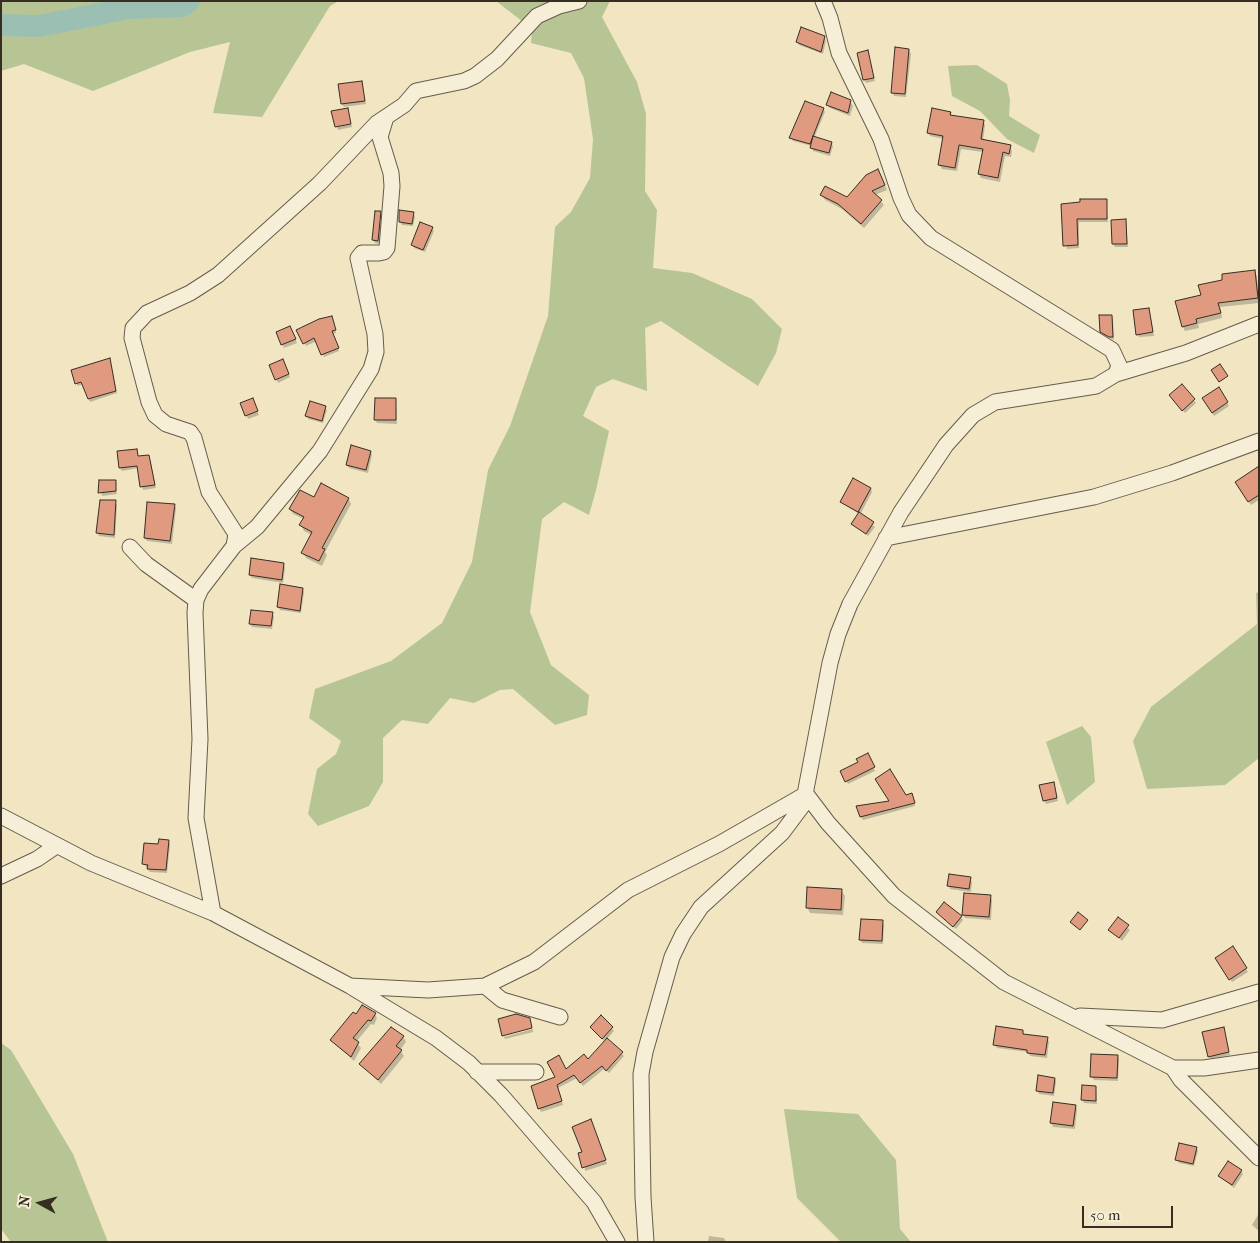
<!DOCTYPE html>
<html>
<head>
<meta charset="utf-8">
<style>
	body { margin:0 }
	#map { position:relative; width:1260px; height:1243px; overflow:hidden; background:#f1e5c2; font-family:"IM FELL French Canon",serif }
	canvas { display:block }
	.frame { position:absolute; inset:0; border:2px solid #362e23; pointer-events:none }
	.north { position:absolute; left:15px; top:1178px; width:50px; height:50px; -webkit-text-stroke:4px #f6eed7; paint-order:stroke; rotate:277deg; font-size:14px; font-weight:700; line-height:20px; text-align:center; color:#362e23 }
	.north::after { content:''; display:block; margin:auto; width:18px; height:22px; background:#362e23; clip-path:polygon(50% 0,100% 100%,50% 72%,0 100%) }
	.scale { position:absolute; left:1082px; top:1206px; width:91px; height:22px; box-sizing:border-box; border:2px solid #362e23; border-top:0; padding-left:6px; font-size:15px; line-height:18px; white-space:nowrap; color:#362e23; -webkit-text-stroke:4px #f6eed7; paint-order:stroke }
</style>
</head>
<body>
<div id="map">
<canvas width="1260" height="1243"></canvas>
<div class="frame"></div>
<div class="north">N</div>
<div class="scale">50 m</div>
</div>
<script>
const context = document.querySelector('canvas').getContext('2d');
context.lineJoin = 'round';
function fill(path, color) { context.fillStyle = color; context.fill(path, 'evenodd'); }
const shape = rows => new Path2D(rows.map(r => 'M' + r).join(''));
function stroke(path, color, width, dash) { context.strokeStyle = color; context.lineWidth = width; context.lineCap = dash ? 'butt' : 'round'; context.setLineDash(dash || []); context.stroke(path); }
fill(shape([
	[1,1,339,1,330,6,262,117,213,113,230,42,190,52,93,91,24,64,1,71],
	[496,1,610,1,602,17,637,82,646,114,645,191,657,210,653,268,692,273,752,299,782,329,776,353,758,386,661,321,645,328,647,391,613,379,596,387,583,416,609,431,596,490,589,515,564,502,542,519,530,612,551,665,589,695,587,715,555,725,513,689,500,690,474,703,450,698,428,724,402,720,383,738,383,782,369,806,318,826,308,814,317,769,336,754,341,741,309,718,315,689,391,661,442,623,472,562,488,470,510,426,548,316,555,227,571,212,590,178,593,139,584,78,571,53,531,43,532,29],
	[977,65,1007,84,1010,100,1009,116,1040,135,1034,153,1007,139,980,111,952,96,948,66],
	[1259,592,1259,758,1225,785,1147,789,1133,741,1151,707,1257,624,1256,593],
	[1082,726,1091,737,1095,782,1067,805,1046,742],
	[1,1043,11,1050,73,1154,108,1242,11,1242,1,1229],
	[784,1109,858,1114,896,1160,900,1229,911,1242,841,1242,797,1198]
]), '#b7c595');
fill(shape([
	[824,37,826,41,823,54,799,45,797,42],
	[909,50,911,54,906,97,894,96,892,92],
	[867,51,875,81,866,83,864,80],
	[361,82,366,104,344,107,342,104],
	[832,94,851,103,853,106,850,116,830,108,828,105],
	[347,109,352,127,338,130,333,112],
	[823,109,825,112,814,138,831,143,833,146,830,156,813,151,812,146,793,141,791,138],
	[950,113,952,116,983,121,985,125,983,141,1010,147,1012,151,1011,157,1005,156,1000,182,981,178,979,174,983,152,961,149,957,171,942,169,940,165,944,139,930,136,928,132],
	[880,175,887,190,875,195,884,205,864,228,842,209,825,200,822,195,847,199],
	[1106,200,1108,222,1079,222,1079,248,1067,249,1062,205],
	[380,212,382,216,380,244,375,243,373,240],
	[413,213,415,217,413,226,402,225,400,221],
	[1126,220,1128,247,1115,247,1113,244],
	[432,228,434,231,425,252,414,248,412,244],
	[1254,272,1257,276,1259,303,1220,307,1222,318,1198,324,1199,328,1185,331,1183,327,1202,296],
	[1149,309,1154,336,1139,337,1137,334],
	[1111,316,1113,319,1114,340,1104,335,1102,331],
	[333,321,336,333,333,334,339,351,324,357,317,341,306,346,298,331],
	[292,331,297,343,284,348,277,333],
	[109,359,117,393,90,402,83,384,78,386,76,383],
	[285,364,290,377,278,383,276,379],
	[1182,385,1196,403,1185,413,1173,398],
	[1219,389,1229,406,1214,416,1204,399],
	[396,400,397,424,377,423,375,420],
	[241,403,254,403,259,415,248,419],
	[325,407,327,410,323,423,308,419,307,416],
	[136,450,138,457,150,459,156,488,143,490,139,468,122,471,120,468],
	[371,452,372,455,368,473,349,468,347,465],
	[1259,472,1259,500,1251,505,1236,482],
	[100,481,115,481,117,494,102,496],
	[871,489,872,492,860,515,875,527,868,536,853,524,859,514,841,502],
	[315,498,348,498,351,504,325,552,327,555,322,566,306,558,303,553,312,535,304,531,301,525,304,519,293,514,290,509],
	[115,502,117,505,115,538,99,536,97,532],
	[174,505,176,508,172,544,147,541,145,538],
	[284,564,285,568,283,583,252,578,250,575],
	[303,589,304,592,301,613,280,610,278,607],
	[272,614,274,617,272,629,252,627,250,623],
	[867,755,875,771,848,784,841,772,859,763],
	[1053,783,1058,801,1046,804,1044,800],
	[905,796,913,798,915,806,863,820,861,817],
	[168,841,170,844,167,873,150,872,144,864,159,846],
	[970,879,972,882,971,892,950,889,949,886],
	[841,890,845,896,843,915,810,913,807,907],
	[990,896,992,900,991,920,965,918,963,915],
	[937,912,961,917,963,920,956,929],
	[1118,919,1130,930,1122,941,1110,930],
	[882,921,884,925,883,944,862,943,860,939],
	[1233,948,1248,972,1232,982,1216,958],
	[375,1014,377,1018,374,1025,371,1024,356,1042,361,1048,354,1061,332,1041,356,1016],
	[601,1017,614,1031,607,1039,624,1056,609,1073,604,1069,583,1086,577,1078,558,1088,563,1105,541,1112,539,1108,557,1078,565,1070,588,1061,605,1042,591,1027],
	[1223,1028,1230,1055,1211,1059,1209,1056],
	[533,1029,533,1032,505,1039,504,1037],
	[1022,1031,1024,1034,1047,1038,1049,1042,1047,1058,1030,1056,1028,1052,997,1048,995,1045],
	[403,1036,406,1042,400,1050,404,1056,381,1084,361,1064],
	[1117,1056,1119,1059,1118,1081,1094,1080,1092,1077],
	[1055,1079,1056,1082,1054,1096,1039,1094,1037,1090],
	[1096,1088,1097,1104,1084,1103,1082,1099],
	[1054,1103,1075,1106,1077,1109,1075,1129,1053,1127,1051,1123],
	[592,1124,607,1164,585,1171,584,1153],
	[1196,1148,1198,1151,1194,1166,1179,1163,1177,1159],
	[1241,1171,1243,1174,1234,1188,1219,1176],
	[1259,1213,1259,1231,1252,1225],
	[709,1236,724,1238,726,1242,708,1242]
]), '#0003');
stroke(shape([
	[1,25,39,26,129,8,182,6,189,1]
]), '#9bbfb2', 22);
const building = shape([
	[801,27,825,36,821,52,796,42,801,27],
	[895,47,909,49,905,94,891,93,895,47],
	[868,50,874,78,863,80,857,53,868,50],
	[362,81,365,101,341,104,338,84,362,81],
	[831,92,851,100,848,113,826,105,831,92],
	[805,101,824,108,810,144,789,138,805,101],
	[348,108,351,124,335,127,331,111,348,108],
	[932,108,951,112,950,115,984,120,981,139,1011,145,1009,154,1003,152,998,178,978,174,983,149,959,145,955,168,938,165,943,136,927,133,932,108],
	[813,136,832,142,829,153,810,148,813,136],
	[878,169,885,185,872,191,882,200,861,224,838,204,820,195,825,186,847,197,866,175,878,169],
	[1080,199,1107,199,1107,219,1077,219,1078,245,1063,246,1061,204,1080,202,1080,199],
	[399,210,414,212,412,224,399,222,399,210],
	[375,211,381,211,378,241,372,240,375,211],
	[1126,219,1127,244,1112,244,1111,220,1126,219],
	[420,222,433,227,423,250,411,245,420,222],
	[1255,270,1258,298,1218,303,1221,313,1196,319,1197,323,1182,327,1175,301,1201,295,1198,285,1222,280,1222,274,1255,270],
	[1149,308,1153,332,1136,335,1133,310,1149,308],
	[1099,315,1112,315,1113,337,1109,337,1100,332,1099,315],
	[332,316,336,330,332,331,339,348,321,355,314,338,303,344,296,330,319,319,332,316],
	[290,326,296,339,281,345,276,332,290,326],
	[110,358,116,391,88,399,81,382,75,384,71,370,110,358],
	[283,359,289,374,275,380,269,365,283,359],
	[1220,364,1228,376,1219,382,1211,370,1220,364],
	[1182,384,1195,399,1182,411,1169,395,1182,384],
	[1219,387,1228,402,1212,413,1202,398,1219,387],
	[253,398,258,411,245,416,240,403,253,398],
	[375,398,396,398,396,420,374,420,375,398],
	[310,401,326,406,322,421,305,416,310,401],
	[351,445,371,451,366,470,346,465,351,445],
	[137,449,138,456,149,455,155,485,140,487,137,466,119,468,117,451,137,449],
	[1259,466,1259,495,1248,502,1235,482,1259,466],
	[853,478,871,488,858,512,840,502,853,478],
	[99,480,116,480,116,491,98,493,99,480],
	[321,483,349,498,322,548,325,549,319,561,301,553,312,532,299,525,304,517,289,509,300,490,314,497,321,483],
	[100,500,116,500,114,535,96,533,100,500],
	[147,502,175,504,170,541,144,538,147,502],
	[859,512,874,522,866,534,851,524,859,512],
	[251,558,284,563,282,580,249,575,251,558],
	[280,584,303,588,300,611,277,607,280,584],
	[251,610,273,612,271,626,249,624,251,610],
	[868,753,875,767,845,782,840,771,858,762,856,759,868,753],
	[890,769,906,795,912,793,915,803,860,817,856,806,889,801,875,779,890,769],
	[1054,782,1057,798,1043,801,1039,785,1054,782],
	[159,839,169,840,166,870,147,869,148,865,142,864,144,843,158,844,159,839],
	[949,874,971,877,969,889,947,886,949,874],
	[807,887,842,889,841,910,806,908,807,887],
	[964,893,991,895,989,917,962,915,964,893],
	[944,902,962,916,953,927,936,912,944,902],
	[1078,912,1088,920,1080,930,1070,922,1078,912],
	[1118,917,1129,925,1119,938,1108,930,1118,917],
	[861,919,883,920,882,941,859,940,861,919],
	[1233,946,1247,968,1229,980,1215,958,1233,946],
	[362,1005,376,1013,371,1021,368,1020,353,1038,359,1042,351,1057,330,1040,353,1012,356,1014,362,1005],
	[516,1014,530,1018,532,1028,502,1036,498,1019,516,1014],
	[601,1015,613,1027,602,1039,590,1027,601,1015],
	[996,1026,1023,1030,1023,1034,1048,1037,1045,1055,1027,1053,1027,1050,993,1045,996,1026],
	[391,1027,404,1036,396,1046,402,1050,378,1080,359,1064,391,1027],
	[1224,1027,1229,1052,1208,1057,1202,1032,1224,1027],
	[607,1038,623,1052,606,1071,602,1066,580,1083,574,1075,557,1085,562,1101,538,1109,531,1086,555,1077,547,1062,559,1055,566,1069,584,1054,588,1059,607,1038],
	[1091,1054,1118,1055,1117,1078,1090,1077,1091,1054],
	[1038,1075,1055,1078,1053,1093,1036,1091,1038,1075],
	[1082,1085,1096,1086,1096,1101,1081,1100,1082,1085],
	[1053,1102,1076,1105,1073,1126,1050,1123,1053,1102],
	[591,1119,606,1160,582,1168,578,1153,582,1152,572,1127,591,1119],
	[1179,1143,1197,1147,1193,1164,1175,1160,1179,1143],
	[1228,1161,1242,1170,1232,1185,1218,1176,1228,1161]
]);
fill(building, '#e09a80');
stroke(building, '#362e23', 1);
const minor = shape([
	[1116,374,1186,353,1259,324],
	[886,538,1094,497,1172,473,1259,441],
	[234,546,257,527,320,451,371,369,376,352,375,334,358,258,362,253,379,253,384,252,387,248,392,186,391,173,380,137,386,117],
	[130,547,146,564,196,600],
	[1,816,91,863,213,913,350,986,436,1038,469,1063,501,1095,594,1202,617,1242],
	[1,876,37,859,56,846],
	[213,913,196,818,200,739,195,613,196,600,201,589,234,546,236,534,209,492,194,438,190,432,166,424,155,415,149,402,132,338,133,328,147,313,190,293,218,275,320,183,377,123,404,105,416,91,464,81,475,76,497,59,537,16,559,6,579,1],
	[350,986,428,990,485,986,534,962,628,890,719,844,806,794,828,823,894,896,1004,982,1173,1068,1181,1080,1259,1158],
	[485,986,502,1000,560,1017],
	[1080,1016,1162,1020,1259,992],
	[1173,1068,1204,1068,1259,1060],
	[477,1072,536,1072],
	[646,1242,643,1197,641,1074,645,1052,672,957,683,934,701,907,782,833,803,805,830,663,838,634,850,604,901,512,946,445,973,415,995,402,1096,386,1116,374,1119,365,1112,350,931,238,909,215,901,198,881,139,839,53,830,18,823,1]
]);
stroke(minor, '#655c4b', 17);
stroke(minor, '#f6eed7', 15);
</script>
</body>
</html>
